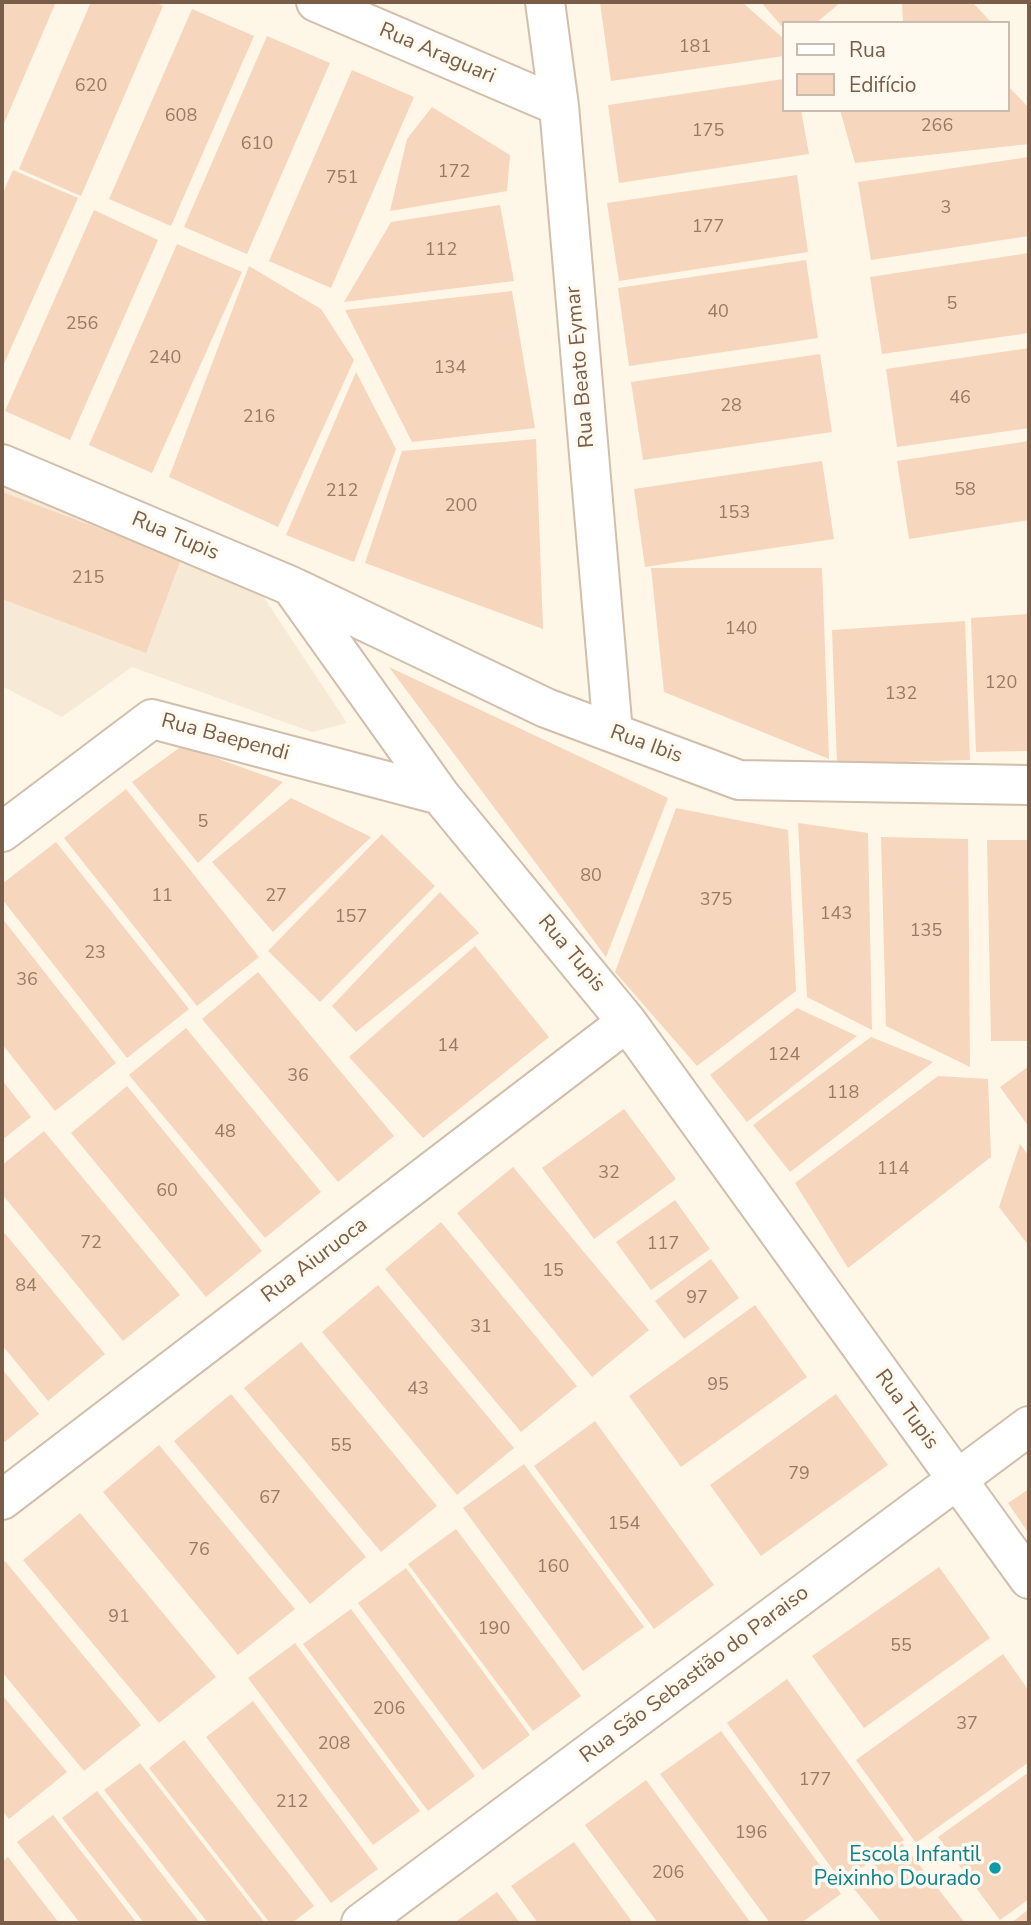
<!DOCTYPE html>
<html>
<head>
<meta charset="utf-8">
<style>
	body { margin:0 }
	#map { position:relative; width:1031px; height:1925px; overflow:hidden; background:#fef6e7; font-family:"Nunito Sans",sans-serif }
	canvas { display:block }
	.frame { position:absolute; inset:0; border:4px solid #7a5d48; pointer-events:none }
	.legend { position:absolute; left:782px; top:21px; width:228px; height:91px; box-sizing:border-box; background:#fffaef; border:2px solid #cabbac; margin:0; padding:9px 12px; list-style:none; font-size:21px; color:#7a5d48 }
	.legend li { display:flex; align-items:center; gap:14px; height:35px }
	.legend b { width:35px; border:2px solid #cabbac }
</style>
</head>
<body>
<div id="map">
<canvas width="1031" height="1925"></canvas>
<div class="frame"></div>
<ul class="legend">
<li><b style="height:9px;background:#fff"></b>Rua</li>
<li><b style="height:19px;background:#f6d6bc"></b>Edifício</li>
</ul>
</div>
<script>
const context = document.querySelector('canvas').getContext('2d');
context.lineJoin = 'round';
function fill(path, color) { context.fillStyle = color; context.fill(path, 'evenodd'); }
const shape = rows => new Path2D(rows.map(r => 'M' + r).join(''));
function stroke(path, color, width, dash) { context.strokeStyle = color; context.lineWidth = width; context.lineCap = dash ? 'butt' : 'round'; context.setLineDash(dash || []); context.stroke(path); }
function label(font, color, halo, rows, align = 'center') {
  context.font = font + ' "Nunito Sans",sans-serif'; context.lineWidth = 7; context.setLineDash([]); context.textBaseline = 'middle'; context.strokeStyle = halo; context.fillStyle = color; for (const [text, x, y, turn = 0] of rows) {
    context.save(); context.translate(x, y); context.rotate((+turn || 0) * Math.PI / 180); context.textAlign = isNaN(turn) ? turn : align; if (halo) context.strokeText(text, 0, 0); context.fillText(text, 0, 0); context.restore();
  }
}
fill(shape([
	[2,479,259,590,347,723,312,732,132,667,62,717,2,686]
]), '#f6e9d5');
fill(shape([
	[2,2,56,2,2,128],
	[91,2,154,2,163,6,81,196,19,169],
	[618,2,742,2,784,39,784,56,611,81,600,3],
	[761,2,841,2,816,23,784,23,784,29],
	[902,2,972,2,992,23,903,23],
	[192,9,254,36,171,226,109,199],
	[267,36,330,63,247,254,184,227],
	[352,70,414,97,331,288,269,261],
	[784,79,784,110,801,110,809,154,619,183,608,105],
	[1008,86,1029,108,1029,144,855,163,840,110,1008,110],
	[432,107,510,155,507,191,390,211,407,139],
	[1029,157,1029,236,871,260,858,182],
	[13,170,78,198,2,368,2,195],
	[797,175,808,252,619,281,607,203],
	[500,205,514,281,344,302,391,222],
	[94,210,158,240,70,440,5,411],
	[177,244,242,272,152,473,89,445],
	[1029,253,1029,333,882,354,870,277],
	[806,260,818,338,629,366,618,288],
	[249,266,321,309,354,360,278,527,169,477],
	[512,291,535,428,412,442,345,310],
	[1029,348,1029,428,897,447,886,369],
	[820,354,832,432,643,460,631,382],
	[356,372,396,449,354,562,286,535],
	[536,439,543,629,365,563,402,451],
	[1029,441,1029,520,909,539,897,461],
	[822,461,834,539,645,567,634,489],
	[2,492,181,559,146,653,2,599],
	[651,568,822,568,829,759,664,692],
	[1029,614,1029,751,976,752,971,618],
	[965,621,970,760,837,764,832,630],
	[389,667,668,798,606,957],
	[182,746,283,782,198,863,132,782],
	[126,789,259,957,197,1006,64,838],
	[291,798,371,837,273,932,212,862],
	[676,808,788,830,796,991,697,1066,615,972],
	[798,823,868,833,872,1030,807,997],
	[382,834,435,886,320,1002,268,951],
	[881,837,968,839,970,1067,886,1026],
	[987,840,1029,840,1029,1041,991,1041],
	[56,842,189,1009,127,1058,2,899,2,884],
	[440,892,479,933,356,1032,332,1006],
	[2,918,116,1063,55,1111,2,1044],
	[475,946,549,1037,423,1138,349,1057],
	[258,972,394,1136,338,1182,202,1019],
	[797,1008,857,1036,747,1122,710,1075],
	[186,1028,321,1192,265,1238,129,1075],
	[871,1037,933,1062,790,1172,753,1125],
	[1029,1066,1029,1127,1000,1087],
	[938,1076,988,1079,991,1157,848,1268,795,1183],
	[2,1080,31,1117,2,1140],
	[127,1086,262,1251,206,1297,71,1133],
	[624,1109,676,1179,594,1239,542,1168],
	[44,1131,180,1295,123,1341,2,1194,2,1165],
	[1020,1144,1029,1156,1029,1246,999,1207],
	[513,1167,649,1330,592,1377,457,1213],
	[675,1200,710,1249,651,1290,616,1242],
	[441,1222,577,1386,521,1432,385,1269],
	[2,1230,105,1354,48,1401,2,1345],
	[711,1259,739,1298,684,1339,655,1301],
	[378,1285,514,1448,457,1495,322,1332],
	[755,1305,807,1377,681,1467,629,1396],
	[301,1342,437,1506,381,1552,244,1388],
	[2,1369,39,1414,2,1444],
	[231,1394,366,1557,310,1604,174,1441],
	[836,1394,888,1465,761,1556,710,1485],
	[595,1421,714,1585,654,1629,534,1466],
	[159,1445,295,1609,238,1655,103,1492],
	[524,1464,644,1627,583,1671,463,1508],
	[1029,1489,1029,1534,1008,1503],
	[80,1513,216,1677,159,1723,23,1560],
	[456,1529,581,1696,533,1731,408,1564],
	[5,1561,141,1725,84,1771,2,1672,2,1564],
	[939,1567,990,1638,864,1728,812,1656],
	[406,1568,530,1735,483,1770,358,1603],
	[351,1609,475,1776,428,1811,303,1644],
	[295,1643,420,1811,373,1845,248,1678],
	[1003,1654,1029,1691,1029,1762,916,1843,856,1760],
	[787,1679,904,1840,841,1881,727,1723],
	[2,1695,67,1772,9,1819,2,1810],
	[253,1701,378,1869,331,1903,206,1737],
	[721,1731,841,1894,801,1923,770,1923,660,1774],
	[184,1740,314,1906,292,1923,270,1923,149,1768],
	[140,1763,265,1923,208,1923,104,1790],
	[1029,1772,1029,1899,1000,1920,938,1837],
	[646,1780,751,1923,658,1923,585,1825],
	[97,1791,200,1923,144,1923,62,1818],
	[53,1815,137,1923,80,1923,17,1842],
	[574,1842,633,1923,538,1923,511,1886],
	[902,1843,965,1923,882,1923,850,1884],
	[8,1857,59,1923,2,1923,2,1862],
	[497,1892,520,1923,454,1923],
	[1029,1909,1029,1923,1011,1923]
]), '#f6d6bc');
const minor = shape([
	[316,2,559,106],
	[545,2,559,106,613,733],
	[2,464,291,586,440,795,627,1022,1029,1579],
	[295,588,546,708,739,780,1029,785],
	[2,832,152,719,440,795],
	[2,1500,627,1022],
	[361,1923,1029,1426]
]);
stroke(minor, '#d1beab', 42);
stroke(minor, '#fff', 38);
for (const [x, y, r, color] of [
	[995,1868,7,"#0f9aa8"]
]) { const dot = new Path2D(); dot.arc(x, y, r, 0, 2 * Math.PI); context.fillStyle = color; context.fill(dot); stroke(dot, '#fffaef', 2.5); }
label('18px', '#997b65', null, [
	["181",695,48],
	["620",91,87],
	["608",181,117],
	["266",937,127],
	["175",708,132],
	["610",257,145],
	["172",454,173],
	["751",342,179],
	["3",946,209],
	["177",708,228],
	["112",441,251],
	["5",952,305],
	["40",718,313],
	["256",82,325],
	["240",165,359],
	["134",450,369],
	["46",960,399],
	["28",731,407],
	["216",259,418],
	["58",965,491],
	["212",342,492],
	["200",461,507],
	["153",734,514],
	["215",88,579],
	["140",741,630],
	["120",1001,684],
	["132",901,695],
	["5",203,823],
	["80",591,877],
	["11",162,897],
	["27",276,897],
	["375",716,901],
	["143",836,915],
	["157",351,918],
	["135",926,932],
	["23",95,954],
	["36",27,981],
	["14",448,1047],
	["124",784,1056],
	["36",298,1077],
	["118",843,1094],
	["48",225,1133],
	["114",893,1170],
	["32",609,1174],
	["60",167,1192],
	["72",91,1244],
	["117",663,1245],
	["15",553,1272],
	["84",26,1287],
	["97",697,1299],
	["31",481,1328],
	["95",718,1386],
	["43",418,1390],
	["55",341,1447],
	["79",799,1475],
	["67",270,1499],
	["154",624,1525],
	["76",199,1551],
	["160",553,1568],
	["91",119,1618],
	["190",494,1630],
	["55",901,1647],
	["206",389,1710],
	["37",967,1725],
	["208",334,1745],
	["177",815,1781],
	["212",292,1803],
	["196",751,1834],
	["206",668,1874]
]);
label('21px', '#7a5d48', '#fffaef', [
	["Rua Araguari",437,54,23],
	["Rua Beato Eymar",581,367,-95],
	["Rua Tupis",175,537,23],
	["Rua Baependi",225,738,15],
	["Rua Ibis",646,745,20],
	["Rua Tupis",571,954,50],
	["Rua Aiuruoca",315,1261,-37],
	["Rua Tupis",906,1410,54],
	["Rua São Sebastião do Paraiso",695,1675,-37]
]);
label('21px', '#0d838f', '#fffaef', [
	["Escola Infantil",981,1856],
	["Peixinho Dourado",981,1880]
], 'right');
</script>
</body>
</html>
